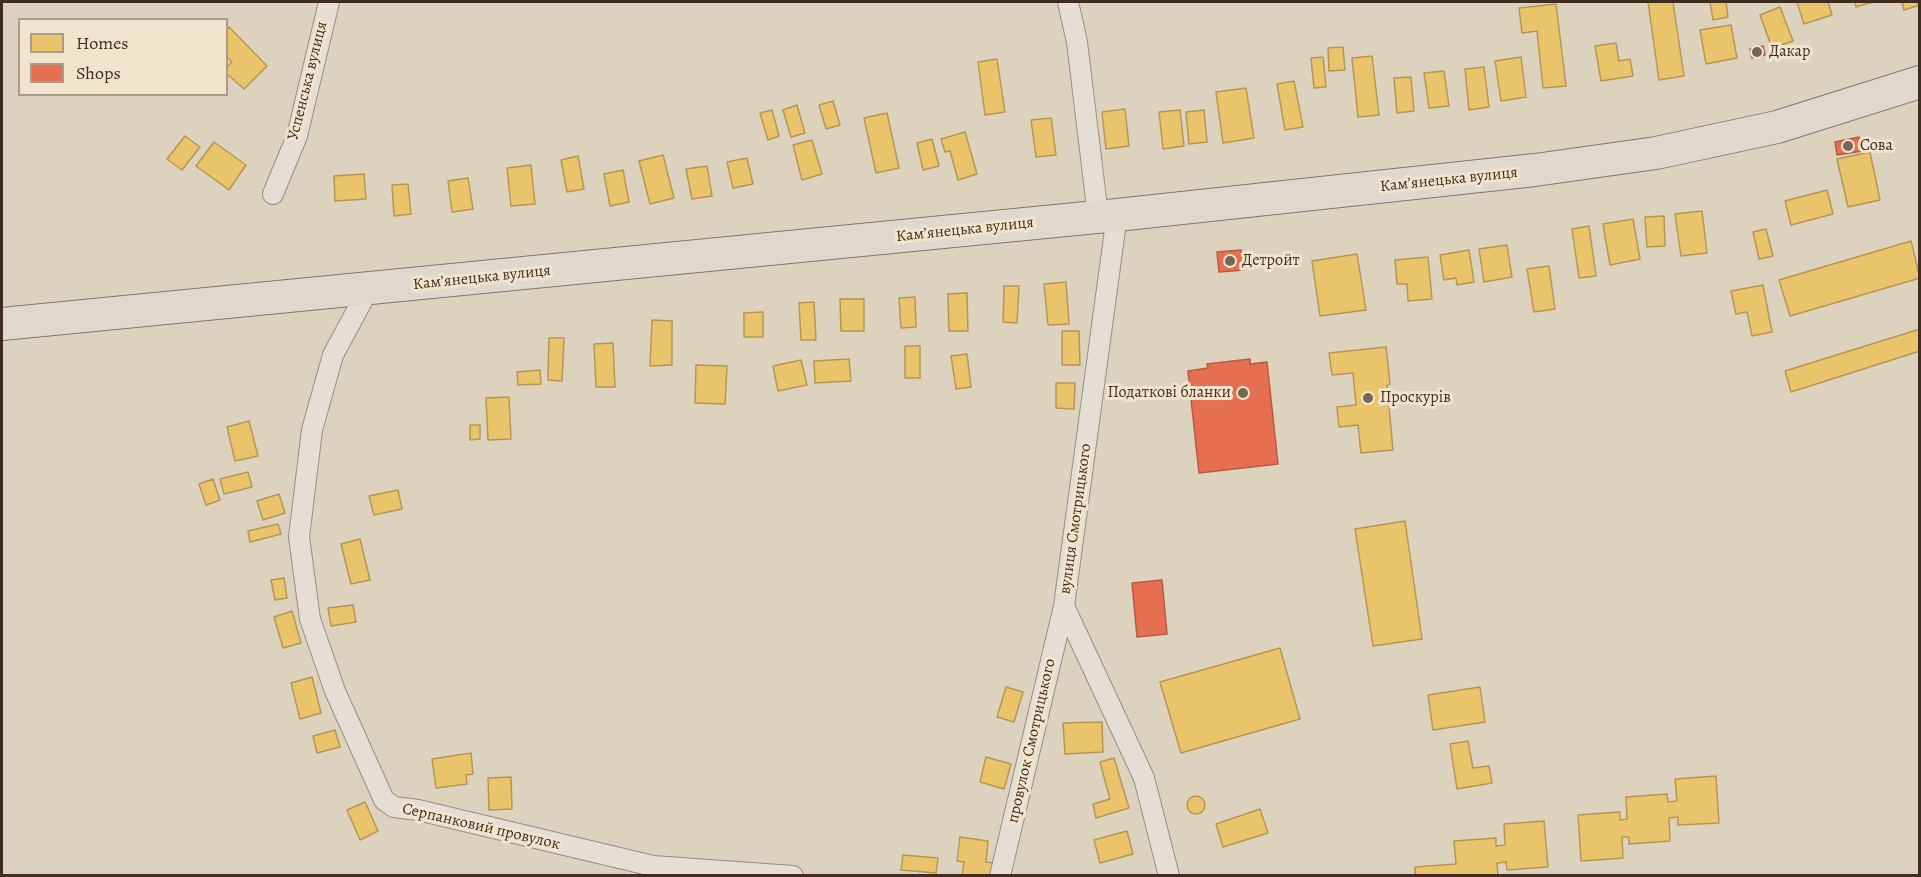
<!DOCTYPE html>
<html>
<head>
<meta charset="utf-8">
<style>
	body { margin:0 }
	#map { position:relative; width:1921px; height:877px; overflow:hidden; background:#dcd2be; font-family:Alegreya,serif }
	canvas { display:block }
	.frame { position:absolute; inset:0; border:3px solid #412c21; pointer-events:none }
	.legend { position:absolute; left:18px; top:18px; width:210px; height:78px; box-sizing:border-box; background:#f1e4cc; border:2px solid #ab9a88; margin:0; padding:8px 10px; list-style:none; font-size:18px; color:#412c21 }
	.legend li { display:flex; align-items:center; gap:12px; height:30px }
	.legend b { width:30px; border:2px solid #ab9a88 }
</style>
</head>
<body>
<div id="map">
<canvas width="1921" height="877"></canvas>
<div class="frame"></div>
<ul class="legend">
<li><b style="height:16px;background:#e9c46a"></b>Homes</li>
<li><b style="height:16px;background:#e76f51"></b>Shops</li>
</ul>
</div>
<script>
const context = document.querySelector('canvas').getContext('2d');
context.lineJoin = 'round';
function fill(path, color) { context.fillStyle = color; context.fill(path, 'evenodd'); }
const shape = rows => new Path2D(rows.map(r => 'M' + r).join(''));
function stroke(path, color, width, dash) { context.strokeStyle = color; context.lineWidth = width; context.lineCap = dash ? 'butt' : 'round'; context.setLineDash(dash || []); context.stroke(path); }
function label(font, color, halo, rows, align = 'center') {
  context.font = font + ' Alegreya,serif'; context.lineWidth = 6; context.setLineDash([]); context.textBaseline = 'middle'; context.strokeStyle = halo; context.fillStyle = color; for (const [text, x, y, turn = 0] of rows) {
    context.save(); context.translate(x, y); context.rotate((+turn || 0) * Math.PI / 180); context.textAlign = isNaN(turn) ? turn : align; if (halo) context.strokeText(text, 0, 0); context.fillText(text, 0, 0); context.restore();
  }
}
const homes = shape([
	[1648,2,1673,2,1684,76,1659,80,1648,2],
	[1710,2,1726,2,1728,17,1713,20,1710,2],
	[1797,2,1828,2,1832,15,1804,24,1797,2],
	[1855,2,1873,2,1856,7,1855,2],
	[1902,2,1920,2,1920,5,1904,10,1902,2],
	[1556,4,1566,86,1543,88,1537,31,1522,33,1519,8,1556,4],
	[1780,7,1793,41,1772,48,1760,15,1780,7],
	[1731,25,1737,58,1706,64,1700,30,1731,25],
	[229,27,267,66,244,89,226,73,226,68,232,62,226,56,226,30,229,27],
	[1616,43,1619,61,1630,59,1633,76,1601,81,1595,46,1616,43],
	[1343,47,1345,70,1329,71,1328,48,1343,47],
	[1372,56,1379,115,1358,117,1352,58,1372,56],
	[1323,57,1326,87,1314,88,1311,58,1323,57],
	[1521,57,1526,97,1501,101,1495,61,1521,57],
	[997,59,1005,112,985,115,978,62,997,59],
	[1484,67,1489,107,1469,110,1465,69,1484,67],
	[1444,71,1449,106,1429,108,1424,73,1444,71],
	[1411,77,1414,111,1397,113,1394,78,1411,77],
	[1294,81,1303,127,1285,130,1277,84,1294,81],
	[1246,88,1254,138,1223,143,1216,92,1246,88],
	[833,101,840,125,826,129,819,105,833,101],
	[797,105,805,133,791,137,783,110,797,105],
	[1125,109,1129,146,1106,149,1102,112,1125,109],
	[772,110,779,136,768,140,760,113,772,110],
	[1180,110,1184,146,1163,149,1159,112,1180,110],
	[1204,110,1207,142,1189,144,1186,112,1204,110],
	[887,113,899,168,876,173,864,118,887,113],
	[1051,118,1056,155,1036,157,1031,120,1051,118],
	[965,132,977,174,958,180,950,151,945,152,941,139,965,132],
	[185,136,200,147,182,170,167,159,185,136],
	[932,139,939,166,923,170,917,143,932,139],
	[812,140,822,174,802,180,793,145,812,140],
	[214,142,246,165,229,190,196,166,214,142],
	[1870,152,1880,200,1848,207,1837,159,1870,152],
	[663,155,674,198,650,204,639,161,663,155],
	[578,156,584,189,567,192,561,160,578,156],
	[747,158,753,184,733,188,727,162,747,158],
	[531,165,535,204,511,206,507,168,531,165],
	[707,166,712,196,692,199,686,169,707,166],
	[623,170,629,202,610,206,604,174,623,170],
	[364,174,366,199,335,201,334,176,364,174],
	[468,178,473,209,452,212,448,181,468,178],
	[408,184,411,214,394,216,392,185,408,184],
	[1827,190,1833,214,1791,225,1785,201,1827,190],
	[1702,211,1707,253,1681,256,1675,214,1702,211],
	[1664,216,1665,246,1647,247,1645,217,1664,216],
	[1633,219,1640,259,1610,265,1603,224,1633,219],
	[1589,226,1596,276,1579,278,1572,229,1589,226],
	[1766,229,1773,256,1759,259,1753,232,1766,229],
	[1911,241,1920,278,1790,316,1779,280,1911,241],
	[1507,245,1512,277,1484,282,1479,249,1507,245],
	[1469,250,1474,282,1457,285,1456,278,1444,280,1440,255,1469,250],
	[1357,254,1366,310,1320,316,1312,261,1357,254],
	[1428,257,1432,299,1408,301,1407,284,1397,284,1395,260,1428,257],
	[1549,266,1555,309,1534,312,1527,269,1549,266],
	[1066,282,1069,324,1048,325,1044,284,1066,282],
	[1763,285,1772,332,1752,336,1747,312,1736,314,1731,291,1763,285],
	[1004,286,1019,286,1017,323,1003,322,1004,286],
	[967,293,968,331,949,331,948,294,967,293],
	[915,297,916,327,901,328,899,298,915,297],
	[840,299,864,299,864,331,841,331,840,299],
	[814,302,816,340,801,340,799,303,814,302],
	[763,312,763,337,744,337,744,313,763,312],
	[652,320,672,321,672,365,650,366,652,320],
	[1920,329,1920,351,1791,392,1785,371,1920,329],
	[1062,331,1079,331,1080,365,1062,365,1062,331],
	[549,338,564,338,562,381,548,380,549,338],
	[613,343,615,387,596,387,594,344,613,343],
	[905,346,920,346,920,378,905,378,905,346],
	[1386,347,1390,384,1387,385,1393,450,1361,453,1358,425,1339,427,1337,407,1356,405,1353,373,1332,375,1329,353,1386,347],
	[967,354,971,387,956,389,951,356,967,354],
	[849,359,851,381,815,383,814,361,849,359],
	[801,360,807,385,778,391,773,366,801,360],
	[696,365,727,366,725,404,695,403,696,365],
	[540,370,541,384,518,385,517,372,540,370],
	[1056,383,1075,383,1074,409,1056,408,1056,383],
	[509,397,511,439,488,440,486,398,509,397],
	[249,421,258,456,235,461,227,427,249,421],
	[470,425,480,425,480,439,470,440,470,425],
	[248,472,252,487,224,494,220,479,248,472],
	[213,479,220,500,206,505,199,484,213,479],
	[398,490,402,509,374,515,369,496,398,490],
	[279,494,285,513,263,520,257,501,279,494],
	[1405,521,1422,639,1373,646,1355,529,1405,521],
	[278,524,281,534,250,542,248,531,278,524],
	[360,539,370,580,351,584,341,544,360,539],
	[284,578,287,598,275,600,271,580,284,578],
	[353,605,356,622,331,626,328,608,353,605],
	[292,611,301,643,283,648,274,617,292,611],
	[1280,648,1300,719,1181,753,1160,682,1280,648],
	[312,677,321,713,300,719,291,683,312,677],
	[1006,687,1023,692,1014,722,997,717,1006,687],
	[1480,687,1485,722,1433,730,1428,695,1480,687],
	[1102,722,1103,752,1065,754,1063,723,1102,722],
	[335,730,340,747,317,753,313,736,335,730],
	[1468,741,1473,768,1489,766,1492,783,1457,789,1450,744,1468,741],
	[471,753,473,774,466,775,467,784,436,788,432,759,471,753],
	[986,757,1011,764,1004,789,980,782,986,757],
	[1114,758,1129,808,1096,818,1093,804,1110,799,1100,762,1114,758],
	[1716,776,1719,823,1678,825,1678,817,1669,818,1670,841,1629,844,1629,837,1622,837,1623,858,1581,861,1578,815,1620,812,1620,820,1627,819,1626,797,1667,794,1668,802,1677,801,1675,779,1716,776],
	[511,777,512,809,489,810,488,778,511,777],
	'1187 805a9 9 0 1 1 18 0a9 9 0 1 1-18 0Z',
	[365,802,378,831,360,840,347,810,365,802],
	[1260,809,1268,833,1223,847,1216,824,1260,809],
	[1544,821,1548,867,1507,870,1506,862,1497,863,1498,876,1415,876,1415,867,1456,864,1454,841,1496,838,1496,846,1505,845,1504,824,1544,821],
	[1127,831,1133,854,1100,863,1094,840,1127,831],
	[960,837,988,841,986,862,994,863,992,876,962,876,964,862,957,861,960,837],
	[903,855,938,858,936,873,901,870,903,855]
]);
fill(homes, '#e9c46a');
stroke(homes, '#b79654', 1.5);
const shops = shape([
	[1763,46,1765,55,1752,58,1750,49,1763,46],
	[1859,137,1862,151,1837,155,1835,142,1859,137],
	[1241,250,1244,270,1219,272,1217,252,1241,250],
	[1250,359,1250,364,1267,362,1278,464,1199,473,1188,371,1208,368,1207,364,1250,359],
	[1162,580,1167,634,1137,637,1132,583,1162,580]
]);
fill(shops, '#e76f51');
stroke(shops, '#b55b43', 1.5);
const street = shape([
	[1068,2,1077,42,1098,216],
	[273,194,297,136,329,2],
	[1117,215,1064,606,1144,778,1169,876],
	[368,290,333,355,312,430,299,537,310,619,335,691,384,800,394,807,418,810,653,866,793,876],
	[1000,876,1064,606]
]);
const primary = shape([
	[2,324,1117,215,1535,170,1656,153,1777,127,1920,82]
]);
stroke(street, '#978e82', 22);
stroke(primary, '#81786d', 34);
stroke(street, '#e4ded4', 20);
stroke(primary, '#dfd9cd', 32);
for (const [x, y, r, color] of [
	[1757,52,6,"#776658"],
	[1848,146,6,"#776658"],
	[1230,261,6,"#776658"],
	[1243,393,6,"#776658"],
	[1368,398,6,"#776658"]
]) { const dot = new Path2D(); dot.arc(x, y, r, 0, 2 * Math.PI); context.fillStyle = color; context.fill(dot); stroke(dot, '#f1e4cc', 2); }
label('16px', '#412c21', '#f1e4cc', [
	["Дакар",1769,52],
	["Сова",1860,146],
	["Детройт",1242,261],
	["Податкові бланки",1231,393,"right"],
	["Проскурів",1380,398]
], 'left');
label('16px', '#412c21', '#f1e4cc', [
	["Успенська вулиця",308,81,-76],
	["Камʼянецька вулиця",1449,180,-6],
	["Камʼянецька вулиця",965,230,-6],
	["Камʼянецька вулиця",482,278,-6],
	["вулиця Смотрицького",1076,519,-82],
	["провулок Смотрицького",1032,741,-77],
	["Серпанковий провулок",481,827,13]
]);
</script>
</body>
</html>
